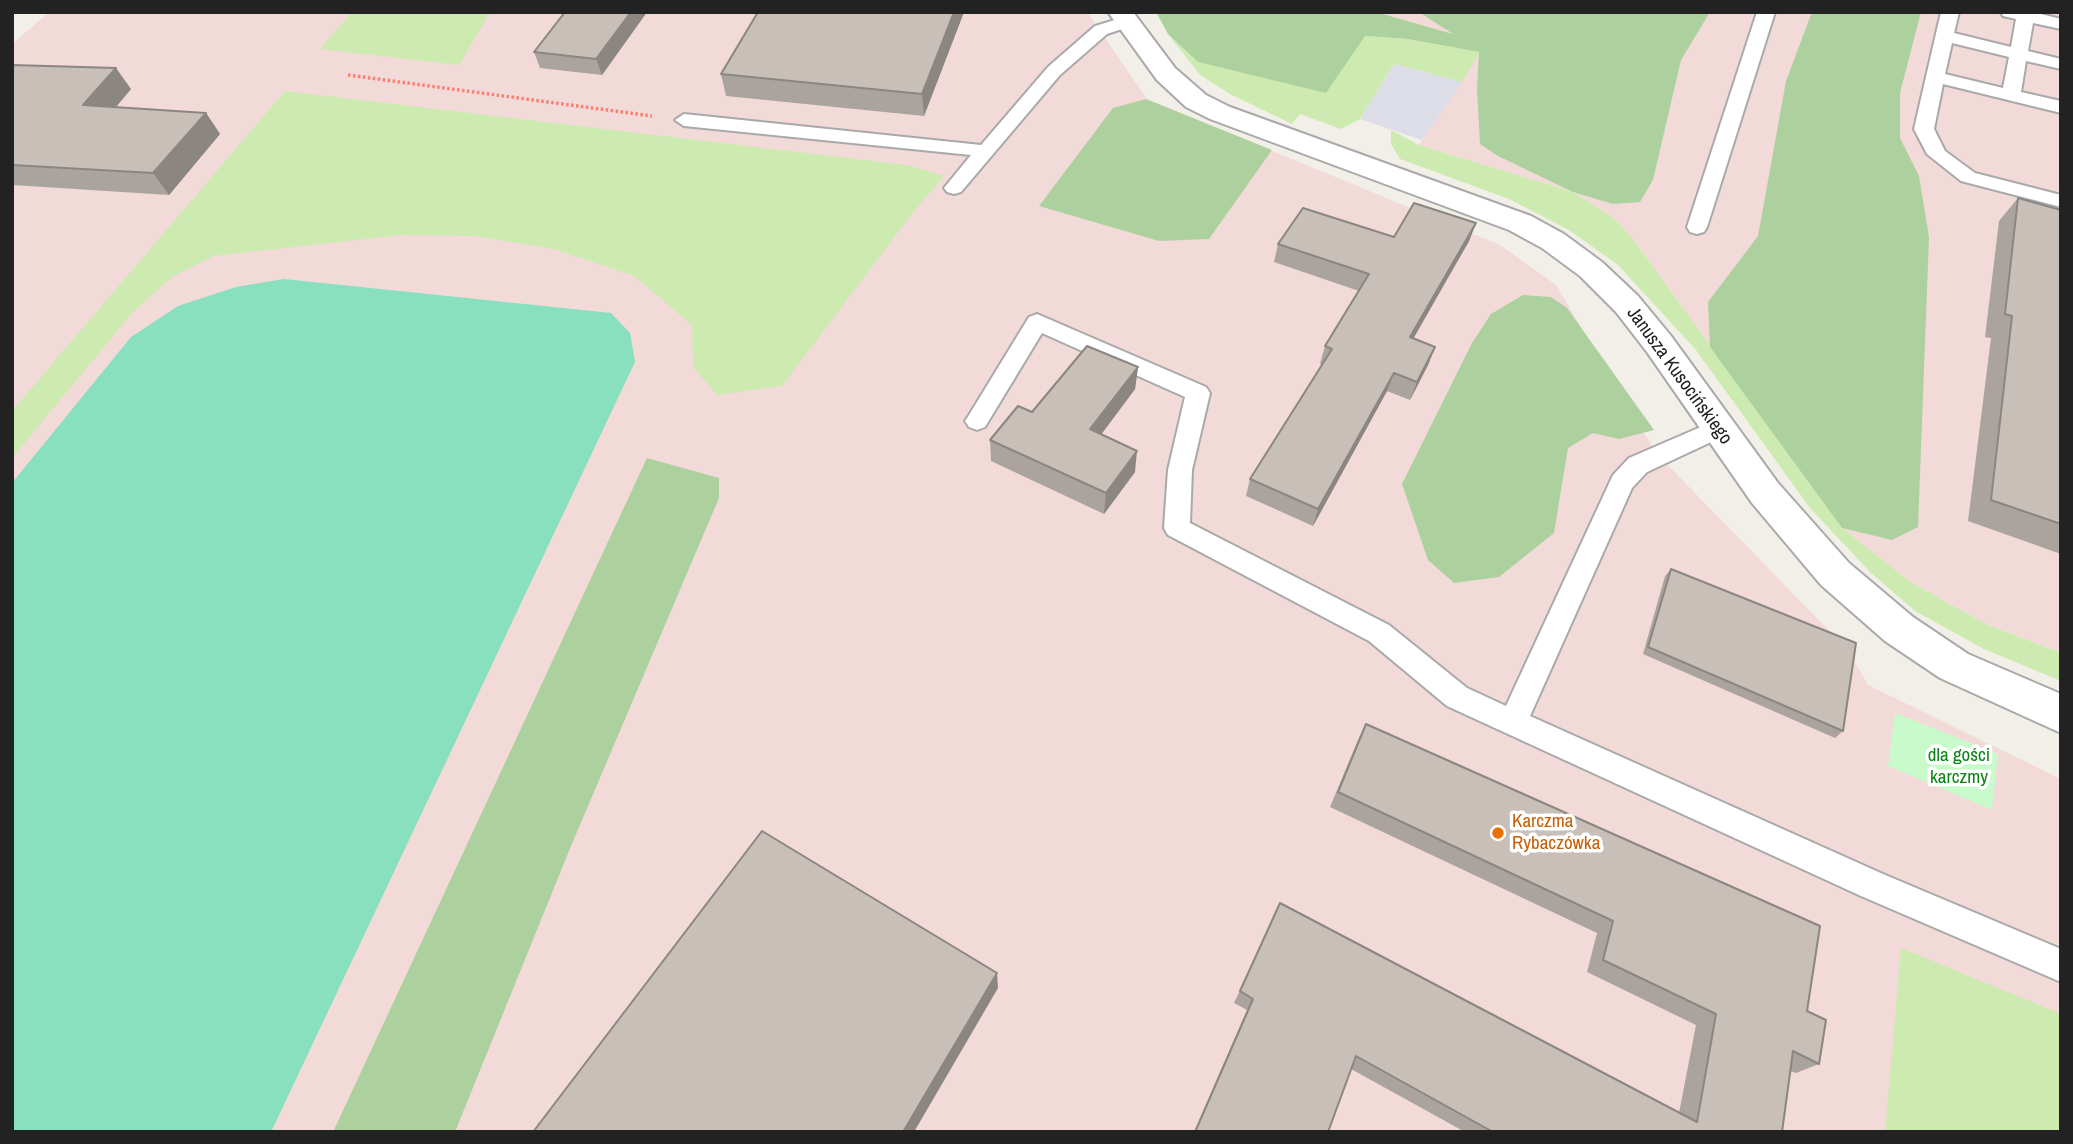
<!DOCTYPE html>
<html>
<head>
<meta charset="utf-8">
<style>
	body { margin:0 }
	#map { position:relative; width:2073px; height:1144px; overflow:hidden; background:#f2efe9; font-family:"Archivo Narrow",sans-serif }
	canvas { display:block }
	.frame { position:absolute; inset:0; border:14px solid #222; pointer-events:none }
</style>
</head>
<body>
<div id="map">
<canvas width="2073" height="1144"></canvas>
<div class="frame"></div>
</div>
<script>
const context = document.querySelector('canvas').getContext('2d');
context.lineJoin = 'round';
function fill(path, color) { context.fillStyle = color; context.fill(path, 'evenodd'); }
const shape = rows => new Path2D(rows.map(r => 'M' + r).join(''));
function stroke(path, color, width, dash) { context.strokeStyle = color; context.lineWidth = width; context.lineCap = dash ? 'butt' : 'round'; context.setLineDash(dash || []); context.stroke(path); }
function label(font, color, halo, rows, align = 'center') {
  context.font = font + ' "Archivo Narrow",sans-serif'; context.lineWidth = 7; context.setLineDash([]); context.textBaseline = 'middle'; context.strokeStyle = halo; context.fillStyle = color; for (const [text, x, y, turn = 0] of rows) {
    context.save(); context.translate(x, y); context.rotate((+turn || 0) * Math.PI / 180); context.textAlign = isNaN(turn) ? turn : align; if (halo) context.strokeText(text, 0, 0); context.fillText(text, 0, 0); context.restore();
  }
}
fill(shape([
	[49,12,1087,12,1147,99,1500,245,1556,285,1657,454,1848,650,1868,685,2061,779,2061,1132,12,1132,12,44],
	[1376,12,2061,12,2061,653,1986,624,1912,583,1842,528,1636,243,1615,219,1573,192,1419,145,1485,43]
]), '#f2dad9');
fill(shape([
	[352,12,490,12,459,65,320,49],
	[1168,34,1198,62,1364,36,1408,39,1480,52,1462,82,1394,64,1360,119,1341,129,1300,114,1292,124,1230,94,1200,75],
	[285,91,907,165,944,176,911,215,782,386,717,395,693,367,692,325,634,276,554,249,474,236,401,235,214,256,172,277,133,312,12,458,12,411],
	[1391,130,1419,145,1573,192,1615,219,1636,243,1842,528,1912,583,1986,624,2061,653,2061,681,1984,649,1915,611,1870,572,1810,508,1696,350,1618,265,1569,230,1509,199,1400,159,1391,144],
	[1901,948,2061,1014,2061,1132,1885,1132]
]), '#cdebb0');
fill(shape([
	[1156,12,1376,12,1453,34,1422,14,1710,12,1681,60,1653,180,1640,202,1613,204,1573,192,1498,156,1480,144,1477,89,1479,52,1408,39,1365,36,1326,93,1198,62,1168,34],
	[1812,12,1921,12,1900,93,1900,138,1919,176,1929,237,1918,527,1892,540,1842,528,1710,347,1708,302,1758,236,1786,81],
	[1146,99,1272,150,1209,239,1159,241,1039,206,1113,108],
	[1523,295,1551,297,1567,308,1654,430,1619,439,1593,433,1568,448,1554,533,1499,577,1454,583,1428,560,1402,484,1472,343,1491,314],
	[647,458,719,478,719,498,571,846,455,1132,333,1132]
]), '#add19e');
fill(shape([
	[1895,713,1998,754,1992,810,1888,766]
]), '#c8facc');
fill(shape([
	[284,279,611,313,630,333,635,362,271,1132,12,1132,12,483,131,337,178,306,236,287]
]), '#88e0be');
fill(shape([
	[1394,64,1462,82,1422,140,1360,119]
]), '#dddde8');
const service = shape([
	[1757,12,1775,12,1707,227,1704,232,1697,234,1690,232,1687,227,1757,12],
	[1941,12,1959,12,1954,33,2011,47,2016,19,2003,16,2001,12,2033,12,2061,19,2061,29,2033,23,2028,51,2061,59,2061,69,2026,61,2021,92,2061,101,2061,113,1943,84,1934,129,1945,151,1975,173,2061,195,2061,207,1961,181,1927,154,1914,129,1941,12],
	[1952,43,2009,57,2003,88,1945,74,1952,43],
	[1128,16,1137,21,1134,25,1107,34,1060,75,961,192,954,194,947,192,944,188,971,155,684,126,675,120,684,114,981,145,1048,67,1095,26,1128,16],
	[1037,314,1206,387,1210,393,1192,470,1190,523,1389,625,1467,688,1506,706,1613,475,1629,458,1710,423,1718,420,1726,423,1730,429,1726,435,1647,472,1632,488,1530,716,1883,874,2061,949,2061,982,1861,896,1447,706,1369,641,1168,535,1164,528,1168,470,1185,397,1042,333,985,427,977,430,969,427,965,421,969,415,1029,317,1037,314]
]);
const minor = shape([
	[1108,12,1133,12,1175,68,1206,95,1230,107,1531,216,1564,234,1602,262,1638,296,1671,336,1778,483,1849,563,1913,617,1968,654,2061,694,2061,733,1940,678,1885,641,1821,585,1752,503,1647,352,1616,312,1580,276,1542,248,1509,230,1210,119,1186,107,1157,80,1108,12]
]);
stroke(service, '#a9a9a9', 4);
stroke(minor, '#a9a9a9', 4);
stroke(shape([
	[348,75,652,116]
]), '#fa8072', 3.5, [2.5, 2.5]);
fill(service, '#fff');
fill(minor, '#fff');
fill(shape([
	[647,12,602,75,540,68,534,52],
	[758,12,964,12,924,116,726,96,721,74],
	[12,65,131,89,116,107,206,113,220,134,169,195,12,185],
	[2018,198,2061,210,2061,554,1968,521,1991,338,1985,337,1999,221],
	[1476,223,1469,241,1413,338,1435,347,1428,365,1410,400,1387,391,1313,526,1246,496,1250,479,1322,365,1320,364,1325,346,1359,291,1274,262,1278,244,1394,237],
	[1138,367,1135,389,1101,434,1135,472,1104,514,991,461,990,440,1032,412],
	[1671,569,1843,731,1835,738,1643,654,1665,576],
	[1366,724,1807,1011,1819,1064,1796,1073,1790,1071,1782,1132,1465,1132,1351,1069,1328,1132,1194,1132,1247,1010,1234,1003,1280,903,1679,1113,1696,1025,1587,972,1597,933,1330,807,1358,740]
]), '#aba49e');
fill(shape([
	[631,12,647,12,602,75,596,59],
	[954,12,964,12,924,116,922,94],
	[116,68,131,89,99,127,83,105],
	[206,113,220,134,169,195,153,173],
	[1476,223,1469,241,1404,355,1410,337],
	[1435,347,1428,365,1410,400,1417,382],
	[1138,367,1135,389,1089,451,1090,429],
	[1394,373,1387,391,1313,526,1318,509],
	[1137,451,1135,472,1104,514,1106,493],
	[997,973,998,988,914,1132,903,1132]
]), '#8b8681');
const building = shape([
	[565,12,631,12,596,59,534,52,565,12],
	[758,12,954,12,922,94,721,74,758,12],
	[12,65,116,68,83,105,206,113,153,173,12,165,12,65],
	[2018,198,2061,210,2061,524,1991,500,2012,316,2005,314,2018,198],
	[1414,203,1476,223,1410,337,1435,347,1417,382,1394,373,1318,509,1250,479,1332,349,1325,346,1369,274,1278,244,1303,208,1394,237,1414,203],
	[1087,346,1138,367,1090,429,1137,451,1106,493,990,440,1018,406,1032,412,1087,346],
	[1671,569,1856,643,1843,731,1648,647,1671,569],
	[1366,724,1820,926,1807,1011,1826,1020,1819,1064,1793,1051,1782,1132,1493,1132,1356,1056,1328,1132,1195,1132,1253,999,1240,991,1280,903,1697,1122,1716,1014,1603,960,1613,921,1338,792,1366,724],
	[762,831,997,973,903,1132,533,1132,762,831]
]);
fill(building, '#c7bfb8');
stroke(building, '#8b8681', 2);
for (const [x, y, r, color] of [
	[1498,833,7,"#e8710a"]
]) { const dot = new Path2D(); dot.arc(x, y, r, 0, 2 * Math.PI); context.fillStyle = color; context.fill(dot); stroke(dot, '#fff', 2.5); }
label('19px', '#222', '#fff', [
	["Janusza Kusocińskiego",1679,376,54]
]);
label('19px', '#0c8416', '#fff', [
	["dla gości",1959,756],
	["karczmy",1959,778]
]);
label('19px', '#c56008', '#fff', [
	["Karczma",1512,822],
	["Rybaczówka",1512,844]
], 'left');
</script>
</body>
</html>
